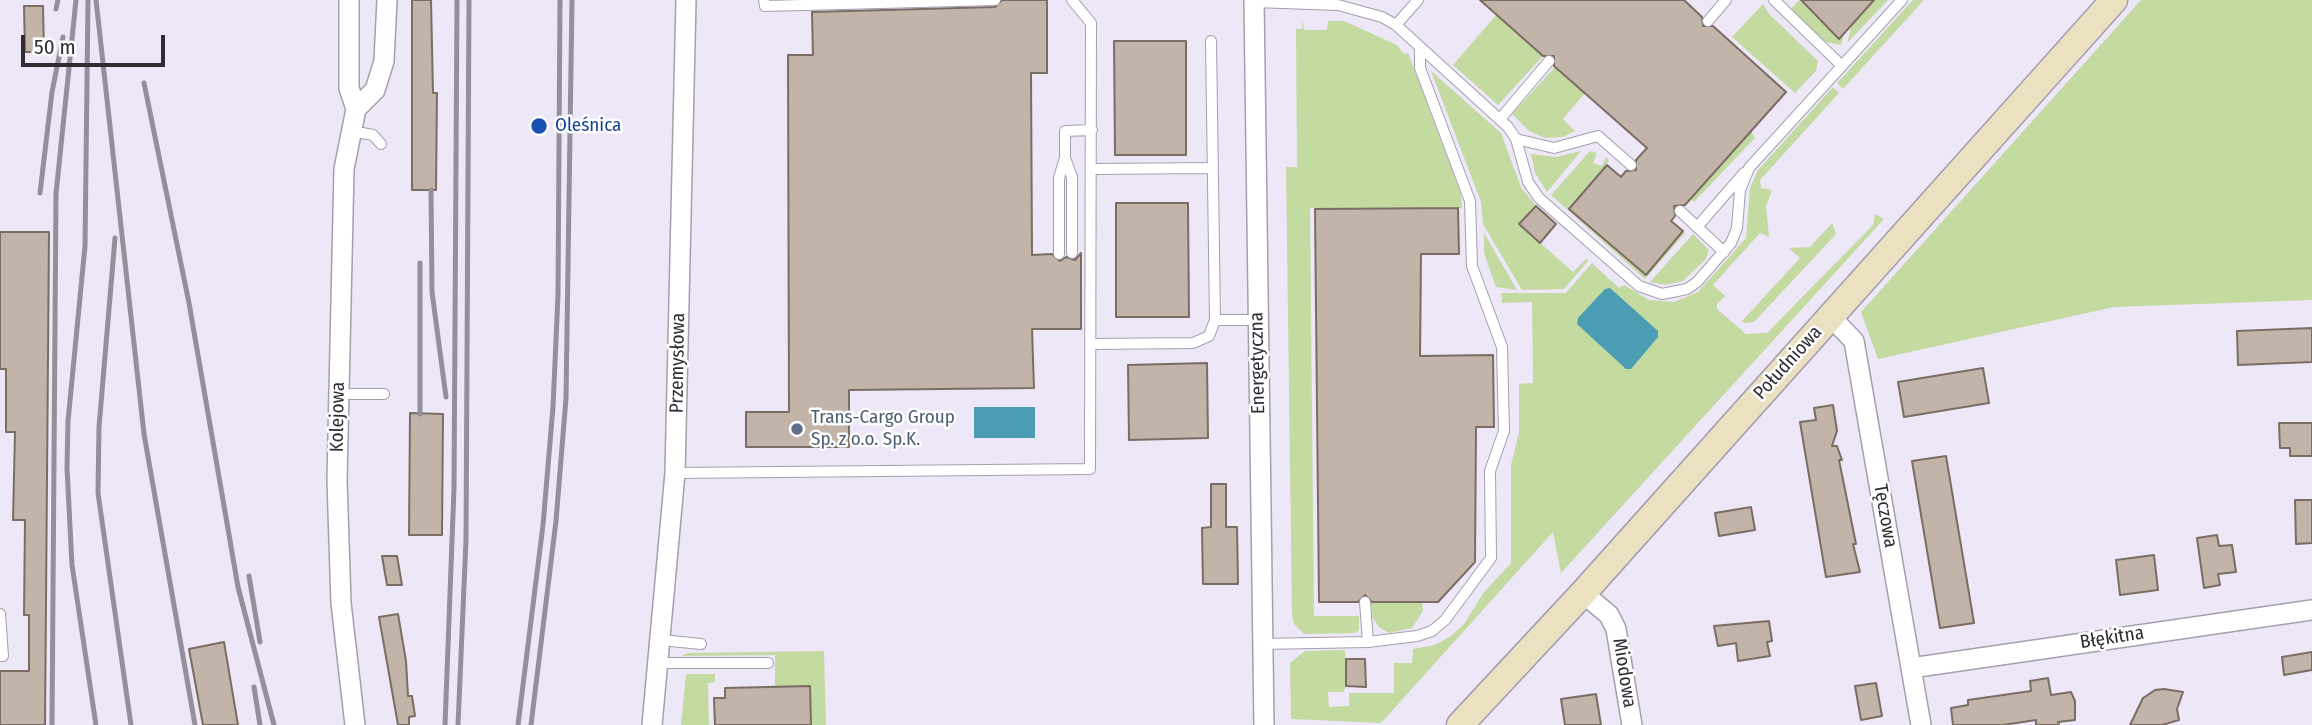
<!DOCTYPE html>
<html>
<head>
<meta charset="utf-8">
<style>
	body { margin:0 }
	#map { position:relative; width:2312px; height:725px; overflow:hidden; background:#ede7f8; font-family:"Fira Sans Condensed",sans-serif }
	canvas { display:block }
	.scale { position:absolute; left:21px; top:35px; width:144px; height:32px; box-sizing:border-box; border:4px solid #2f2d33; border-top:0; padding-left:9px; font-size:21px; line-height:24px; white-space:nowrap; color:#2f2d33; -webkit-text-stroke:5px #fff; paint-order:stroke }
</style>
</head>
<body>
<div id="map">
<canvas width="2312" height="725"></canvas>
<div class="scale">50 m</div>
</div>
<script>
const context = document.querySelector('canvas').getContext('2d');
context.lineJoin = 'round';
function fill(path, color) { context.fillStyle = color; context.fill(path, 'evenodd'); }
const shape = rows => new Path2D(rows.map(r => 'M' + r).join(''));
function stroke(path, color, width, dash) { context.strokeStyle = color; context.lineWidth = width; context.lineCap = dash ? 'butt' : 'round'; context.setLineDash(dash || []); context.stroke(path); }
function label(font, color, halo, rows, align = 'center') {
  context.font = font + ' "Fira Sans Condensed",sans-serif'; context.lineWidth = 5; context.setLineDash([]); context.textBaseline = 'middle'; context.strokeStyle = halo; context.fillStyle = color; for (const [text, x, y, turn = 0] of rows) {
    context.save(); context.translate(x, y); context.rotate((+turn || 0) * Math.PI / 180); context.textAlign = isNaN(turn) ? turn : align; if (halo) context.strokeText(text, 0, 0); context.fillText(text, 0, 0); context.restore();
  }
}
fill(shape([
	[1799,0,1838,39,1844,33,1841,45,1826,42,1790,10],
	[1874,0,1888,0,1847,43,1852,24],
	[1913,0,1924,0,1843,89,1837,83],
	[2141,0,2312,0,2312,300,2114,307,1878,359,1861,312],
	[1763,4,1769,14,1818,61,1816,71,1795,93,1732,37],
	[1497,14,1543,56,1498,105,1453,65],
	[1302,20,1304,30,1327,30,1328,21,1344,21,1397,45,1404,54,1408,53,1461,194,1462,208,1310,208,1314,616,1359,616,1359,630,1355,633,1304,634,1294,624,1292,615,1286,167,1297,167,1296,29,1302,29],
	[1555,67,1585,93,1563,119,1575,131,1563,137,1545,138,1529,131,1512,114],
	[1431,71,1501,133,1521,187,1536,206,1520,225,1573,272,1586,259,1588,261,1564,289,1522,290,1483,224,1481,202],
	[1833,87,1839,93,1760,180,1761,188,1772,190,1766,206,1769,237,1760,233,1713,285,1725,296,1717,304,1717,309,1746,334,1767,333,1873,225,1875,214,1884,219,1561,573,1553,532,1381,723,1291,719,1290,663,1305,651,1345,650,1346,686,1343,692,1328,692,1329,707,1349,706,1349,693,1394,693,1394,663,1412,663,1413,649,1435,645,1451,636,1464,624,1484,592,1511,563,1511,465,1519,433,1519,384,1533,383,1532,302,1502,303,1501,293,1566,293,1592,263,1619,288,1624,285,1649,300,1674,302,1698,292,1746,238,1750,188,1758,170],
	[1751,131,1755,138,1694,202,1691,199],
	[1581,151,1547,192,1535,173,1531,154,1556,157],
	[1590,151,1597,153,1593,163,1602,166,1606,157,1609,161,1570,209,1645,275,1683,231,1685,233,1645,279,1551,195],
	[1832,223,1836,234,1754,322,1744,323,1742,321,1800,258,1789,248,1810,247],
	[1484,233,1517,290,1496,287,1484,253],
	[1693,234,1709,250,1706,259,1683,281,1665,285,1650,282],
	[1371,602,1422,602,1423,611,1412,628,1389,633,1379,627,1373,618],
	[824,651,826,725,811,725,810,686,775,687,775,655,681,656,688,653],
	[686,674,715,674,715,682,708,683,709,725,681,725]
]), '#c3daa1');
fill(shape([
	[1610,288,1658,331,1658,337,1631,369,1626,369,1577,324,1578,318,1605,289],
	[974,407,1035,407,1035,438,974,438]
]), '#4b9db4');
const building = shape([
	[412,0,431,0,433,93,437,93,436,190,412,190,412,0],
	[1002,0,1047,0,1047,73,1031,73,1032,255,1052,254,1060,261,1066,257,1075,260,1081,253,1081,329,1032,329,1034,388,849,390,849,447,746,447,746,412,789,412,788,55,813,55,812,12,995,7,1002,0],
	[1480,0,1684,0,1702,17,1703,26,1713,26,1786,92,1685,205,1674,206,1675,216,1671,221,1683,231,1646,275,1569,209,1607,165,1621,177,1626,171,1636,170,1636,160,1647,148,1554,66,1554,56,1543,56,1480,0],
	[1801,0,1874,0,1839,39,1801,0],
	[24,6,43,6,44,52,25,52,24,6],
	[1114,41,1186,41,1186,155,1115,155,1114,41],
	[1116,203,1188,203,1189,317,1116,317,1116,203],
	[1536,206,1556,224,1540,243,1519,224,1536,206],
	[1458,208,1459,254,1421,254,1420,356,1493,355,1494,427,1476,427,1475,562,1438,602,1372,602,1365,595,1358,602,1319,602,1315,209,1458,208],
	[0,232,49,232,45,725,0,725,0,671,29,671,29,615,24,615,25,520,13,520,15,432,6,432,6,369,0,369,0,232],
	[2312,328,2312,362,2238,365,2237,331,2312,328],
	[1207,363,1208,438,1129,440,1128,365,1207,363],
	[1983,368,1989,403,1904,417,1898,382,1983,368],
	[1833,405,1837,431,1832,446,1837,446,1842,460,1839,460,1856,544,1853,544,1860,572,1826,577,1800,422,1816,420,1814,408,1833,405],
	[410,413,443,414,442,535,409,535,410,413],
	[2279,423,2312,423,2312,456,2290,456,2290,448,2280,448,2279,423],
	[1946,456,1974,623,1940,628,1912,461,1946,456],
	[1211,484,1226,484,1226,527,1237,527,1238,584,1203,584,1202,528,1211,527,1211,484],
	[2295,500,2312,500,2312,543,2296,544,2295,500],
	[1751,507,1755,530,1719,536,1715,513,1751,507],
	[2217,535,2219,546,2232,545,2236,572,2218,574,2220,585,2204,588,2197,538,2217,535],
	[2154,555,2158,590,2120,595,2116,560,2154,555],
	[382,556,397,556,402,585,387,585,382,556],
	[398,614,406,661,408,696,412,696,415,716,409,717,409,725,398,725,379,617,398,614],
	[1769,621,1772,641,1767,642,1770,656,1738,661,1736,643,1718,646,1714,626,1769,621],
	[224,642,238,725,203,725,189,649,224,642],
	[2312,652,2312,670,2284,675,2282,657,2312,652],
	[1346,659,1365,659,1366,687,1346,686,1346,659],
	[2048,678,2051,695,2071,692,2075,701,2075,720,2058,722,2059,725,2036,725,2036,720,2003,725,1953,725,1951,708,1968,705,1968,700,2031,691,2030,681,2048,678],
	[1876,683,1882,716,1861,720,1855,686,1876,683],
	[810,686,811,725,715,725,714,698,725,698,725,688,810,686],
	[2164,689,2183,692,2177,709,2179,720,2162,725,2130,725,2143,698,2155,690,2164,689],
	[1596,694,1601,725,1565,725,1561,699,1596,694]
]);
fill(building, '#c3b4a9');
stroke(building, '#7b6d63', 2);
const lane = shape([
	[764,0,765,6,995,0],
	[1774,0,1842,66],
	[1254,2,1338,5,1382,17,1396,25,1508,127,1516,139,1528,182,1539,198,1639,286,1662,294,1687,289,1697,282,1731,243,1737,228,1740,190,1749,168,1902,0],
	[1708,21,1726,0],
	[1396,25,1418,0],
	[1211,41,1215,320],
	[1500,119,1549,61],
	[351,131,373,135,381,144],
	[1516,139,1554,148,1598,136,1631,165],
	[1065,158,1072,177,1072,253],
	[1092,169,1213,168],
	[1680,211,1724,252],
	[1697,227,1744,173],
	[1059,254,1059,178,1065,158,1065,131,1092,130],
	[1092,344,1193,343,1209,336,1215,320,1258,320],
	[338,394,384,394],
	[675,473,1090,469,1091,23,1072,0],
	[1365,602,1368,642],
	[0,614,3,656,0,656],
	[661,640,701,644],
	[1261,644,1368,642,1417,636,1432,631,1445,620,1491,558,1490,471,1504,431,1502,347,1472,266,1470,201,1420,68,1420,48],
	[658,663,768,663]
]);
const street = shape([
	[349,0,349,88,356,109,344,169,337,480,341,603,355,725],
	[1254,0,1264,725],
	[356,109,375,90,384,61,387,0],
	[1830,316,1854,341,1921,725],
	[1583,593,1609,615,1616,629,1632,725],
	[1911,668,2312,610],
	[652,725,675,473,686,0]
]);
const secondary = shape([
	[1460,725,1583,593,2114,0]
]);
stroke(lane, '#a49faf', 12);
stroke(street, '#a49faf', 22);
stroke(secondary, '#a49faf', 29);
stroke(lane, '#fff', 10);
stroke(street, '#fff', 19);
stroke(secondary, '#ebe1c1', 26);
stroke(shape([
	[88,0,85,246,68,421,67,468,72,565,96,725],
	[96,0,144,434,195,725],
	[56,9,58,0],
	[144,83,189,303,238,587,274,725],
	[431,190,432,292,446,397],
	[40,193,52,92,63,37],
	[115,238,99,427,98,493,131,725],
	[420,414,420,263],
	[249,576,260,642],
	[254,687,260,725],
	[52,725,56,194,76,0],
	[445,725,454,488,457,0],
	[458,725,466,540,469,0],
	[518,725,543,525,553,407,558,295,560,0],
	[531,725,556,521,566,398,572,0]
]), '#938f9b', 5);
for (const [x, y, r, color] of [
	[539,126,9,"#1a4fb4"],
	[797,429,7,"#5c6f8a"]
]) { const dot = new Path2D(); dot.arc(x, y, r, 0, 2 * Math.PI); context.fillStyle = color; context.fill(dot); stroke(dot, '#fff', 2.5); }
label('19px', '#164399', '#fff', [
	["Oleśnica",555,126]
], 'left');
label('19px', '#2f2d33', '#fff', [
	["Przemysłowa",678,363,-89],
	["Energetyczna",1258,363,-91],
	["Południowa",1788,363,-48],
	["Kolejowa",338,417,-89],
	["Tęczowa",1885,516,80],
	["Błękitna",2112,638,-9],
	["Miodowa",1624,673,81]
]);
label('19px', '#4e5e75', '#fff', [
	["Trans-Cargo Group",811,418],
	["Sp. z o.o. Sp.K.",811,440]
], 'left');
</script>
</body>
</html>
